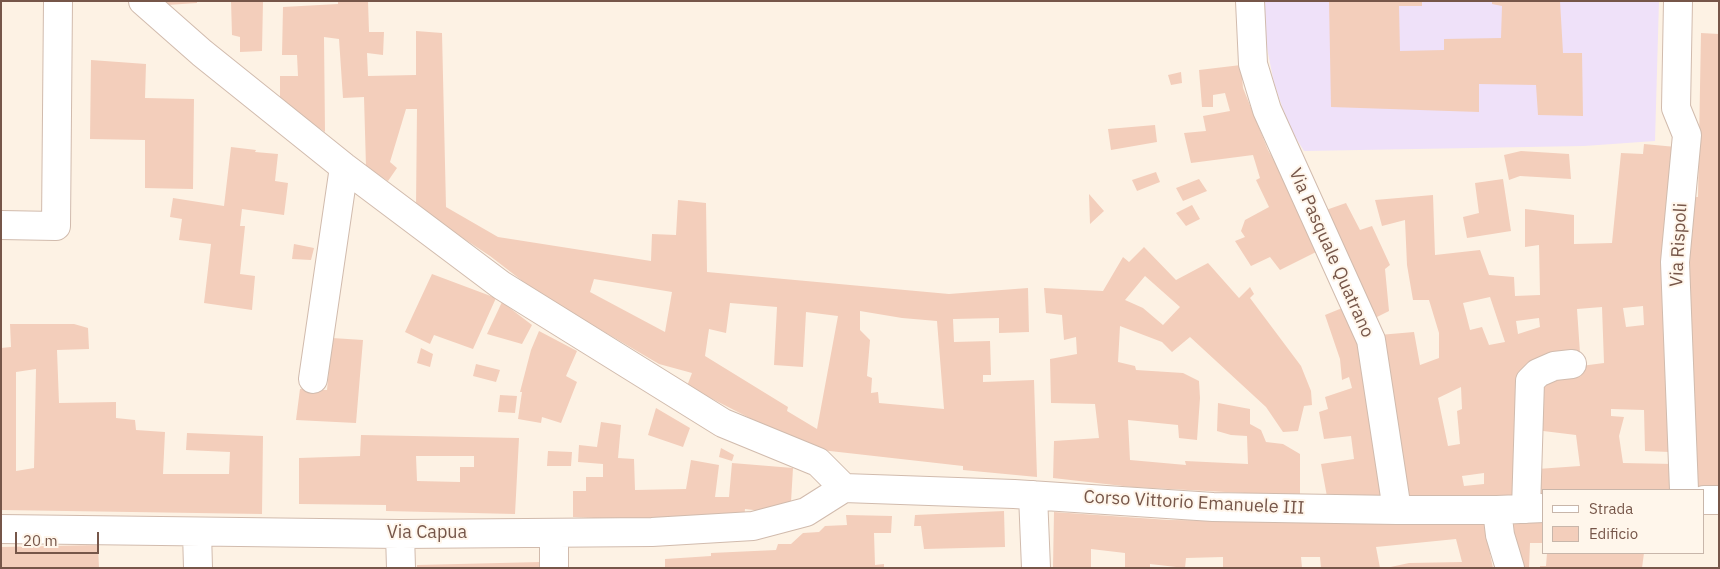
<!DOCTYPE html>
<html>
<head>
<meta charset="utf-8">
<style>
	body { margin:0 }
	#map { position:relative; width:1720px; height:569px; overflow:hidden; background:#fdf2e4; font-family:"IBM Plex Sans",sans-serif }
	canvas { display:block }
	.frame { position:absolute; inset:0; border:2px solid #765649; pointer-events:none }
	.legend { position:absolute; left:1542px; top:489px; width:162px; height:65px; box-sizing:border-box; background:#fff6eb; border:1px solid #c8b6aa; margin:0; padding:6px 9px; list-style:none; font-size:15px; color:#765649 }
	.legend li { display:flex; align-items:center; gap:10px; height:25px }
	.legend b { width:25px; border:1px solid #c8b6aa }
	.scale { position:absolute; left:15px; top:532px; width:84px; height:22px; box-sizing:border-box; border:2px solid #765649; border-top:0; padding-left:6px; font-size:15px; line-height:18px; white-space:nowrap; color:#765649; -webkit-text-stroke:4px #fff6eb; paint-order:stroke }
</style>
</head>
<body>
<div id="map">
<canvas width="1720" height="569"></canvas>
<div class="frame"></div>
<ul class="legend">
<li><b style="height:6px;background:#fff"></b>Strada</li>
<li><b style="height:14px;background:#f3cebb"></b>Edificio</li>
</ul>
<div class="scale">20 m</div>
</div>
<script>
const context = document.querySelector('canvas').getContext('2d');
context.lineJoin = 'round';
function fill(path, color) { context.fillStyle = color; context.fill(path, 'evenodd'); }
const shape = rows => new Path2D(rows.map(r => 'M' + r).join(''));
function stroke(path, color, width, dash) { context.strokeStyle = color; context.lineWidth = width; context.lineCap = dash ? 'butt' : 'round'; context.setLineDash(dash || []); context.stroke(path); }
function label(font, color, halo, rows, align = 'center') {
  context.font = font + ' "IBM Plex Sans",sans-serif'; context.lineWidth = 4; context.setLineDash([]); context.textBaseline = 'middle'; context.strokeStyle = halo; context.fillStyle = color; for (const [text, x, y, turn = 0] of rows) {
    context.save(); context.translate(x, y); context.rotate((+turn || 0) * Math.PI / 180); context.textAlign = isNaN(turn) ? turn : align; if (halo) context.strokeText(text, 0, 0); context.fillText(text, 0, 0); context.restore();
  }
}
fill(shape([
	[1260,1,1659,1,1655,141,1584,146,1304,151,1289,127,1274,83,1266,43]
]), '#efe1f9');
fill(shape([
	[163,1,197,1,197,3,167,5],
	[231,1,263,1,262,51,240,52,240,37,232,35],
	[338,1,368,1,369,32,384,32,383,55,367,53,368,76,416,75,416,31,442,33,446,207,498,237,651,261,652,234,676,235,678,200,706,203,707,272,949,294,1028,288,1029,332,999,333,999,318,953,319,954,342,990,341,991,375,983,375,983,382,1034,380,1037,477,963,470,963,466,821,450,777,432,687,386,692,373,659,364,538,293,490,256,416,207,417,109,406,109,390,162,397,168,388,181,366,167,364,97,343,98,339,39,324,37,325,132,280,102,280,76,298,76,297,55,282,55,283,7,338,4],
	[594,279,672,292,665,332,590,292],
	[730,303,777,307,774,365,803,367,806,312,838,316,817,429,787,411,788,407,705,356,709,329,726,333],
	[860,311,902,318,937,321,944,409,879,403,878,392,871,393,872,378,867,376,870,340,860,330],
	[1329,1,1422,1,1422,6,1399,6,1400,51,1444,50,1444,39,1501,38,1502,6,1492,4,1492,1,1560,1,1563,53,1582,53,1583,116,1538,115,1536,85,1479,84,1479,112,1331,107],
	[1701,33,1719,34,1719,495,1694,490,1683,338,1690,197,1698,197],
	[91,60,146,64,145,98,194,99,193,189,145,188,145,140,90,139],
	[1241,65,1243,88,1268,150,1324,248,1280,270,1270,257,1251,266,1235,241,1245,237,1241,231,1245,220,1269,207,1256,180,1260,178,1253,155,1191,163,1184,133,1206,131,1203,116,1230,111,1225,93,1213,95,1213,107,1202,107,1199,70],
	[1181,72,1182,83,1171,85,1168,75],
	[1155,125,1157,142,1111,150,1108,129],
	[1644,144,1676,147,1666,271,1666,298,1664,316,1670,452,1645,451,1644,410,1611,409,1611,416,1624,417,1619,436,1623,463,1674,464,1675,490,1544,490,1544,498,1492,500,1404,500,1379,335,1414,332,1420,365,1439,358,1439,333,1429,300,1413,300,1407,265,1405,220,1382,226,1375,200,1433,195,1435,255,1480,250,1489,275,1514,277,1515,296,1540,295,1539,245,1525,247,1525,209,1574,215,1574,244,1612,243,1621,153,1643,154],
	[1490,297,1505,342,1489,345,1482,327,1470,330,1463,303],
	[1643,306,1644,325,1626,327,1623,308],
	[1602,307,1604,363,1581,366,1581,376,1547,379,1533,392,1535,430,1576,435,1580,466,1523,470,1522,419,1525,398,1523,371,1544,366,1543,355,1580,353,1577,309],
	[1539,318,1540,327,1518,334,1516,321],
	[1461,387,1462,409,1457,411,1460,444,1448,446,1438,398],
	[1484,473,1484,484,1464,486,1462,476],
	[231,147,256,150,255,152,278,154,275,181,288,183,284,215,242,209,240,226,245,226,240,274,255,276,252,310,204,303,211,244,179,240,182,219,170,217,173,198,224,206],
	[1521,151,1569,154,1571,179,1520,176,1509,180,1504,155],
	[1156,172,1160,182,1137,191,1132,180],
	[1199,179,1207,191,1183,201,1176,188],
	[1503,179,1511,231,1467,238,1463,217,1479,213,1475,183],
	[1089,194,1104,211,1090,224],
	[1346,203,1360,230,1372,226,1390,265,1385,269,1389,311,1375,318,1326,210],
	[1192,205,1200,219,1186,226,1176,213],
	[294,244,314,248,311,260,292,259],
	[1144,247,1176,280,1208,263,1239,298,1250,287,1254,294,1250,298,1301,366,1311,391,1312,405,1304,406,1298,431,1283,432,1266,407,1190,337,1172,352,1162,342,1120,326,1118,362,1135,366,1136,370,1183,373,1199,381,1200,398,1197,440,1179,438,1178,425,1128,420,1130,460,1186,465,1185,461,1248,464,1247,436,1231,435,1217,431,1218,403,1250,409,1250,424,1261,430,1266,442,1283,444,1300,454,1300,496,1132,487,1053,478,1054,441,1099,438,1095,404,1051,403,1050,359,1077,354,1076,337,1064,340,1062,315,1046,313,1044,288,1103,291,1123,257,1129,262],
	[1145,276,1180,307,1163,325,1143,308,1125,300],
	[432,274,496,298,473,349,434,335,430,344,405,332],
	[502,302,532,325,522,344,487,334],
	[1352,304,1385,496,1328,502,1321,464,1354,459,1351,436,1324,439,1319,412,1328,409,1325,397,1352,388,1349,377,1342,380,1340,359,1325,315],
	[10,324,74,324,88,328,89,349,57,350,59,403,116,402,116,418,135,420,136,430,165,432,163,474,229,474,230,452,186,450,187,433,263,436,262,514,1,510,1,348,11,347],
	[36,369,34,468,16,471,16,372],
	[539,331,577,351,566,376,577,382,561,423,542,417,541,423,518,419,522,392,520,392,531,350],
	[332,338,363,340,356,423,296,420,300,389,327,390],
	[421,348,433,354,430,367,417,363],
	[476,364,500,370,496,382,473,376],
	[500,395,517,396,515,413,498,412],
	[656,408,690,428,683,447,648,435],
	[601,422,621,425,618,458,634,459,635,490,686,489,691,460,719,465,715,497,729,497,732,463,793,468,791,502,762,511,745,509,744,519,634,520,573,517,573,491,586,491,586,477,603,477,603,464,578,462,579,445,597,447],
	[361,435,519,438,515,514,386,511,386,505,299,504,299,458,360,456],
	[416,456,474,456,474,467,460,467,460,482,417,481],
	[721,448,734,455,732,461,719,457],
	[548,451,572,452,571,466,547,466],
	[1004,511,1005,547,924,549,921,526,914,526,915,515],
	[1054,512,1169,520,1371,522,1483,519,1493,568,1386,568,1409,563,1462,562,1456,539,1376,547,1380,568,1321,568,1320,557,1301,557,1302,568,1223,568,1223,557,1186,558,1185,568,1150,564,1150,568,1125,568,1125,553,1091,549,1091,568,1053,568],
	[846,515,892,516,891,533,874,533,875,565,884,564,884,568,665,568,665,559,711,556,711,553,776,550,778,544,791,544,803,533,819,532,825,526,847,525],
	[1544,518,1544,543,1530,543,1529,568,1517,568,1509,519],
	[98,545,99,568,1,568,1,547],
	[1547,553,1644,553,1642,568,1540,568,1540,566,1546,566],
	[541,562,541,568,417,568,417,565]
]), '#f3cebb');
const street = shape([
	[143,1,202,53,344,167,501,285,723,423,818,462,844,488],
	[1250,1,1253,64,1267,110,1371,340,1397,510],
	[1678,1,1676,108,1687,135,1675,262,1684,490],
	[1,225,56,226,58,1],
	[313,379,344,167],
	[844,488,1014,494,1213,507,1397,510,1497,510,1544,508],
	[1033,495,1036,568],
	[1704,500,1719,500],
	[1526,509,1530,381,1538,373,1554,366,1572,364],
	[1497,510,1500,535,1510,568],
	[1,529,400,534,652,532,753,526,806,512,844,488],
	[197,532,198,568],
	[554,533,554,568],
	[400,534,401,568]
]);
stroke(street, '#d1bbad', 30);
stroke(street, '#fff', 28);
label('18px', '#765649', '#fff6eb', [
	["Via Rispoli",1679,245,-87],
	["Via Pasquale Quatrano",1331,253,66],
	["Corso Vittorio Emanuele III",1194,503,3],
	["Via Capua",427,533]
]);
</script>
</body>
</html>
